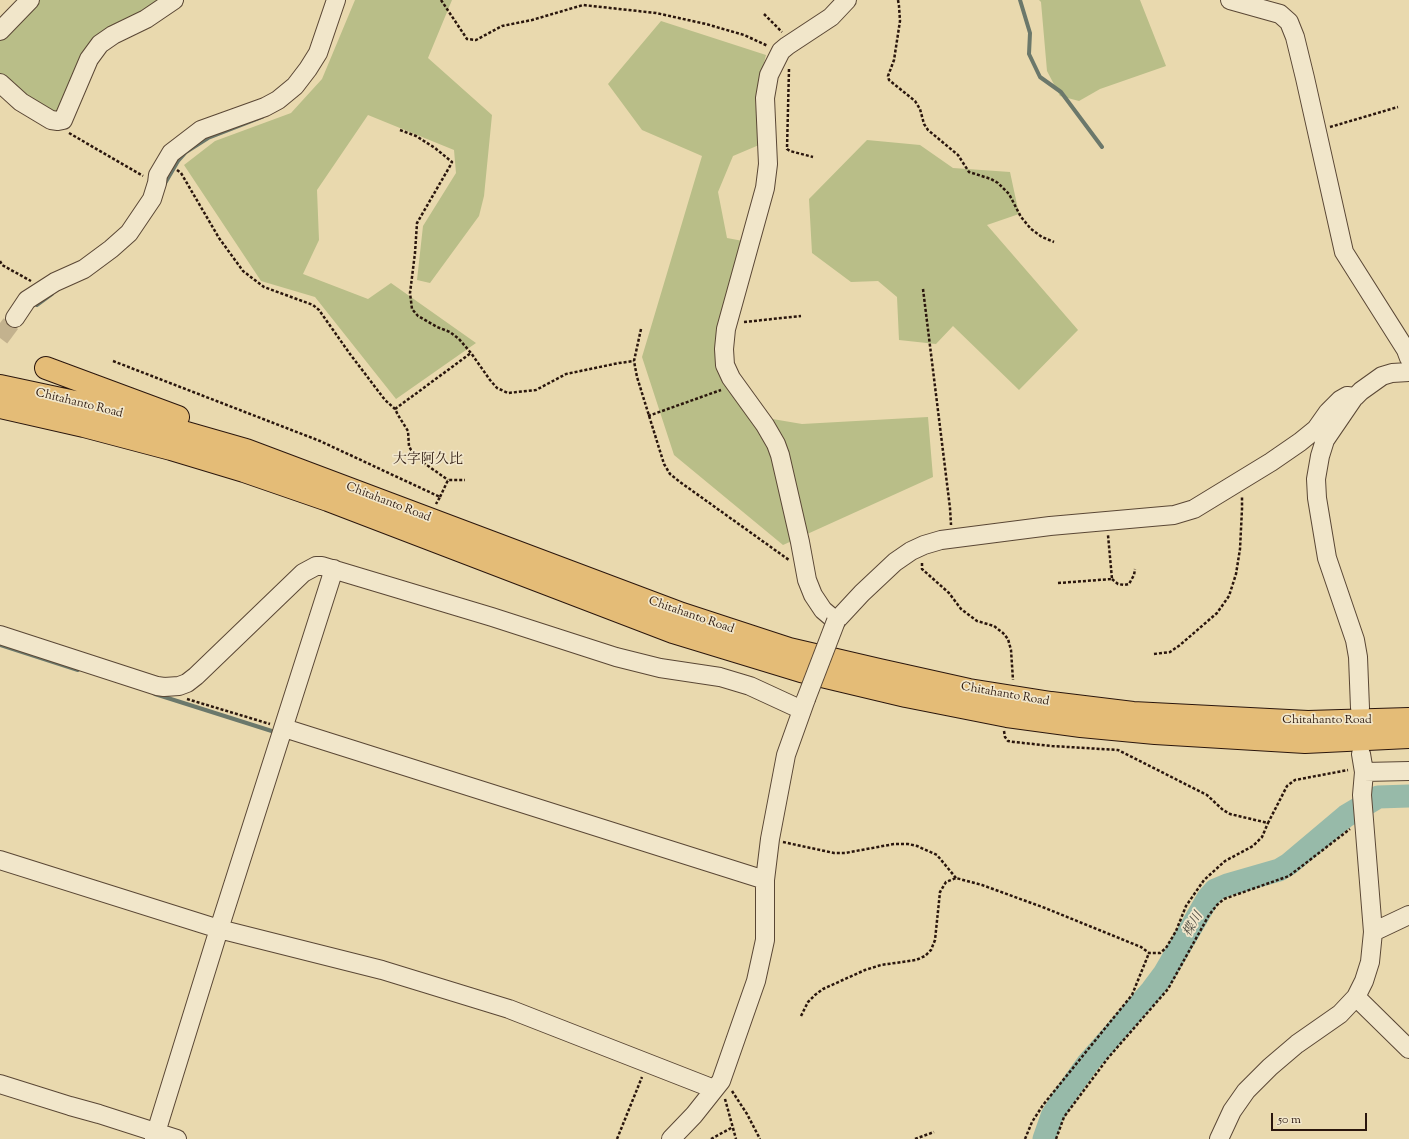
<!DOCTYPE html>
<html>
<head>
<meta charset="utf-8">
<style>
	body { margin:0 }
	#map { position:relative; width:1409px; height:1139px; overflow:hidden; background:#e9d9ae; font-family:"Sorts Mill Goudy",serif }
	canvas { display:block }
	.scale { position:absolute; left:1271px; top:1113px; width:96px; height:18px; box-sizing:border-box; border:2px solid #2a160d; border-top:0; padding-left:5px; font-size:12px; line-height:14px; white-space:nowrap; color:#2a160d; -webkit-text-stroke:3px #f1e6ca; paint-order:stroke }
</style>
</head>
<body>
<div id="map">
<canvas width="1409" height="1139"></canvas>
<div class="scale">50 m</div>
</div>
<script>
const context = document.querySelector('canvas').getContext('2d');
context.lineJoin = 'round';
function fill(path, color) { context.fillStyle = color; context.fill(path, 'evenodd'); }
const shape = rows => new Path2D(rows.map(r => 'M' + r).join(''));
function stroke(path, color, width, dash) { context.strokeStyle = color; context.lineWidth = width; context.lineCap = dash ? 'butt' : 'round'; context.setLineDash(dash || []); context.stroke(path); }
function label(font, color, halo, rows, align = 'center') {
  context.font = font + ' "Sorts Mill Goudy","Noto Serif JP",serif'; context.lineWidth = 3.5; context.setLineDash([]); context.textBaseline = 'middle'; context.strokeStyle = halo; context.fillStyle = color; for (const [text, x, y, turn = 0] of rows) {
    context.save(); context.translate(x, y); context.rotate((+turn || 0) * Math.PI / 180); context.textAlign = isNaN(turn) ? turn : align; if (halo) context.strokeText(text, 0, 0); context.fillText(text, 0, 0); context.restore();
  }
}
fill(shape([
	[38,0,167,0,98,42,62,115,53,117,0,78,0,38],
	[355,0,452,0,428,58,492,115,484,196,479,216,430,283,417,280,423,226,456,173,454,150,368,115,317,190,319,240,303,274,368,299,391,283,476,343,396,399,315,297,261,281,184,165,215,141,291,113,322,79],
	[1039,0,1140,0,1166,66,1100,89,1079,101,1060,96,1047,71,1041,2],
	[661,21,766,55,755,98,759,145,733,156,718,192,727,238,743,241,717,343,749,415,802,424,928,417,933,477,783,545,674,455,642,357,702,156,642,130,608,84],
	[867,140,920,145,953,168,1010,172,1019,214,987,225,1078,330,1019,390,953,326,936,344,899,340,897,297,878,281,851,282,812,253,809,199]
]), '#b9be88');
stroke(shape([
	[1020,0,1030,33,1029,54,1040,77,1061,92,1102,147],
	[164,185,178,161,186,152,208,138,262,117],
	[37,305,52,294],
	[0,645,78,670],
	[155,694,278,733]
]), '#6b786b', 4);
stroke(shape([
	[1044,1139,1052,1116,1063,1098,1088,1063,1152,990,1164,974,1200,912,1208,898,1215,890,1227,885,1279,870,1289,864,1346,816,1378,797,1409,796]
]), '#97baa9', 23);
stroke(shape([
	[0,338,15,318]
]), '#c3b28e', 18, [18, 9]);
const minor = shape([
	[847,0,831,17,787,46,781,51,769,75,765,98,768,164,765,188,726,329,724,349,725,365,731,378,765,425,776,444,780,455,800,542,807,580,813,595,823,610,836,621,862,593,895,562,911,551,924,545,941,540,1050,526,1174,515,1194,509,1271,462,1300,442,1316,429,1328,412,1340,400,1347,396,1355,397,1361,391,1382,376,1392,373,1409,372],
	[1230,0,1280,14,1289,22,1295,37,1305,78,1344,252,1406,350,1409,358],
	[0,31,30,0],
	[0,83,21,102,51,120,58,121,63,120,89,59,100,44,113,35,146,19,174,0],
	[15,318,27,300,55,282,84,269,111,249,129,233,152,199,157,183,158,175,171,153,201,130,265,107,278,100,295,86,308,69,318,53,336,0],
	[1353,399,1325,440,1320,456,1316,479,1317,498,1327,558,1355,640,1358,657,1360,708],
	[0,635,157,686,164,687,179,686,187,683,196,676,303,573,316,566,322,566,492,617,616,657,660,668,720,677,750,686,802,710],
	[284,728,765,880],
	[1364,772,1409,771],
	[0,860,219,929,382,970,509,1009,714,1089],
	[1373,932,1409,915],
	[1356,997,1409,1049],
	[0,1084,70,1106,99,1114,177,1139],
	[154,1139,219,929,334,569],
	[671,1139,694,1115,721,1081,756,981,765,940,765,880,770,839,786,755,806,699],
	[1219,1139,1232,1111,1246,1091,1270,1067,1297,1044,1340,1014,1356,997,1364,981,1370,962,1373,932,1362,795,1364,772,1361,754]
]);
const highway = shape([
	[46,368,178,417],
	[0,386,89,405,246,450,682,614,789,649,879,670,969,690,1051,703,1133,713,1308,722,1409,719],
	[0,407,84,426,171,449,244,471,328,500,673,632,801,671,906,696,1007,716,1081,726,1155,733,1305,742,1409,737]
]);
stroke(minor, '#5a4735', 20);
stroke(highway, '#2a160d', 24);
stroke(shape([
	[441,0,467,39,476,40,502,26,532,20,583,5,656,13,706,24,744,35,768,46],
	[898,0,899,6,900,21,894,60,888,76,889,80,915,101,920,109,924,124,928,130,958,155,969,172,991,179,998,183,1009,194,1021,217,1031,229,1042,237,1054,242],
	[764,14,782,32],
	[789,69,787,149,790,151,813,157],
	[1330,127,1398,107],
	[400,130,416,136,435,148,452,162,450,166,417,223,415,253,410,293,412,309,418,316,437,327,450,332,459,339,471,353,490,380,497,388,508,393,536,390,566,374,619,363,634,361],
	[69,133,143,176],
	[177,170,181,173,219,238,243,271,264,287,313,305,319,310,350,354,385,400,395,409,398,415,408,431,409,446,411,450,424,463,448,480],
	[0,261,2,265,31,281],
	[923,289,950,508,951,525],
	[744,322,801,316],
	[641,329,634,361,637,377,664,464,670,474,680,482,789,560],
	[113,361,320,441,440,497,436,504],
	[395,409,471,353],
	[648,416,721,390],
	[440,497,448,480,465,480],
	[922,563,922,569,949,593,961,609,977,621,994,626,1003,633,1008,639,1011,650,1013,680],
	[1112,579,1118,584,1124,585,1129,584,1134,575,1135,569],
	[1058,583,1112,579,1108,535],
	[1154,654,1170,652,1180,645,1217,613,1229,596,1236,574,1240,549,1242,509,1242,496],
	[187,699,270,724],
	[1004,731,1005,737,1008,741,1014,742,1052,746,1118,750,1207,795,1223,810,1230,814,1268,823,1287,786,1295,780,1348,770],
	[783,842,834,853,845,853,894,844,908,844,917,846,937,855,956,878],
	[801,1016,808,1002,815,995,823,989,865,970,881,965,916,960,925,956,931,950,935,940,940,892,946,882,956,878,982,885,1045,908,1141,947,1149,953,1160,953,1166,948,1176,931,1186,906,1204,880,1225,861,1253,846,1262,837,1268,823],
	[732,1091,747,1114,760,1139],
	[725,1099,736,1139],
	[617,1139,642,1077],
	[711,1139,733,1127],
	[915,1139,934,1132],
	[1025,1139,1032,1122,1043,1105,1132,995,1149,953],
	[1056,1139,1064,1117,1108,1058,1168,989,1209,915,1217,905,1224,899,1289,876,1350,829]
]), '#2a160d', 2.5, [3, 2]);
stroke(minor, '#f1e6ca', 18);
stroke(highway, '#e4bc77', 22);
const minorBridge = shape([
	[806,699,836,621]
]);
stroke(minorBridge, '#5a4735', 20, []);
stroke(minorBridge, '#f1e6ca', 18);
label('12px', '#2a160d', '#f1e6ca', [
	["Chitahanto Road",79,404,14],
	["Chitahanto Road",388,503,21],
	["Chitahanto Road",691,616,19],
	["Chitahanto Road",1005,695,10],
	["Chitahanto Road",1327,721]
]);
label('italic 13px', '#504f44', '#f1e6ca', [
	["楪川",1194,925,-59]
]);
label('14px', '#2a160d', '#f1e6ca', [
	["大字阿久比",428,461]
]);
</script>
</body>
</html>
